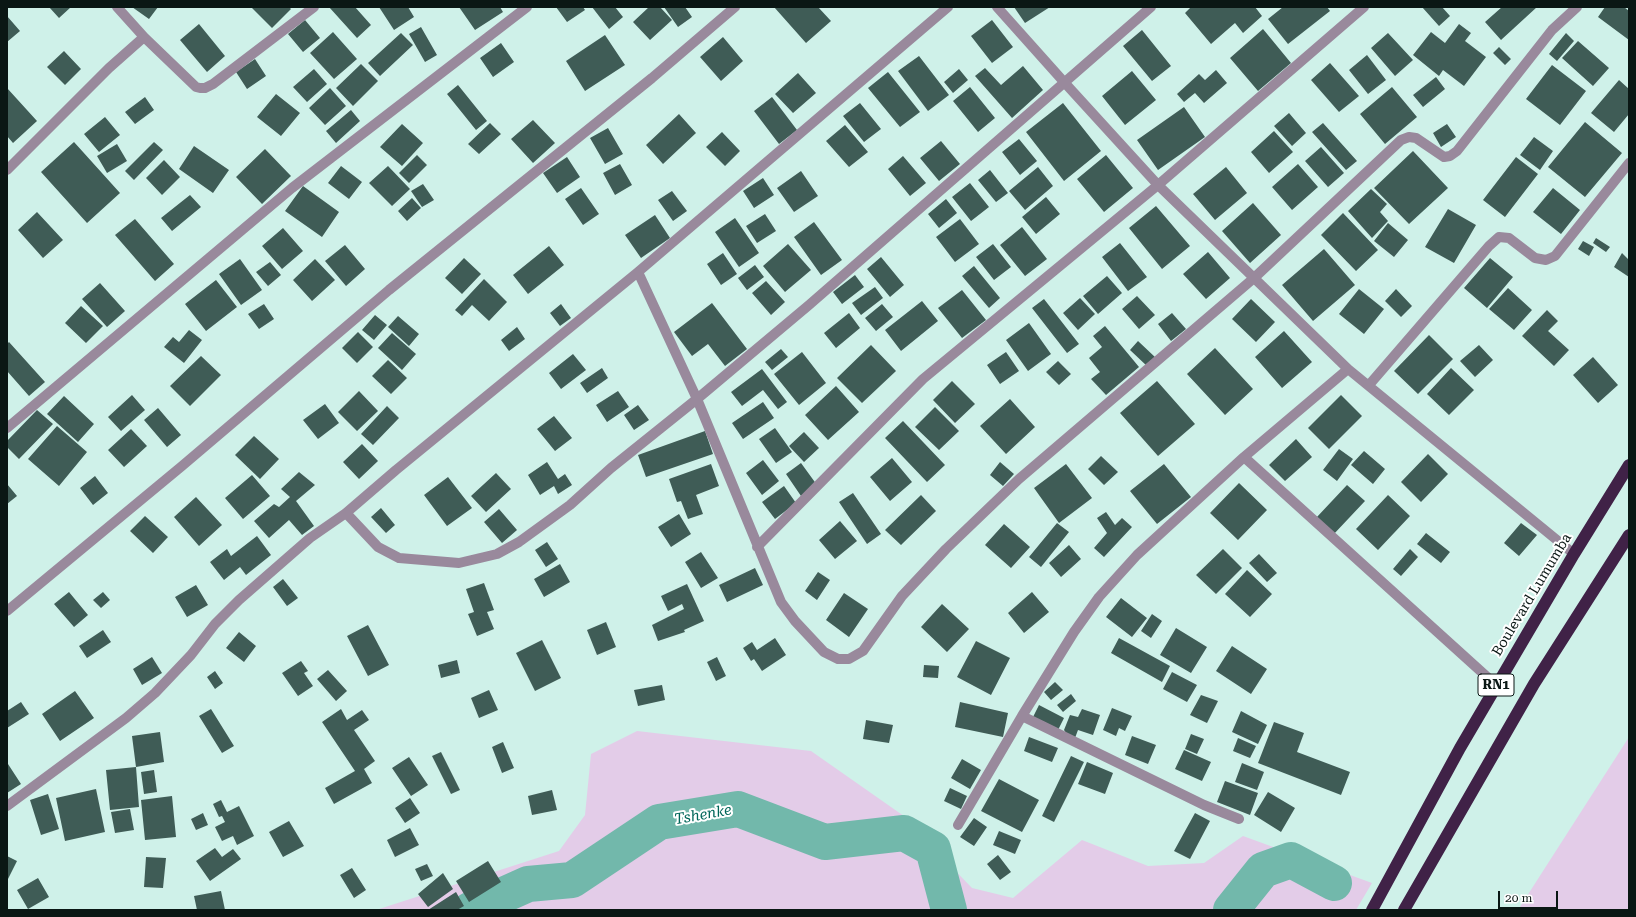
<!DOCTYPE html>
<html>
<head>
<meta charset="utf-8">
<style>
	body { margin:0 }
	#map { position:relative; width:1636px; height:917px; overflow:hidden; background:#cff1e9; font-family:"Roboto Serif",serif }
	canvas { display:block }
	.frame { position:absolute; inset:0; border:8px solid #0a1714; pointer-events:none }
	.scale { position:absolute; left:1498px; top:891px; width:60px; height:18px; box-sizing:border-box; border:2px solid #0a1714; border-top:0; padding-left:5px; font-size:12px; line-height:14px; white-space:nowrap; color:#0a1714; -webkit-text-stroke:3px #fff; paint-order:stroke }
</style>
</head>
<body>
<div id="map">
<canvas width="1636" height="917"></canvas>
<div class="frame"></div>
<div class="scale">20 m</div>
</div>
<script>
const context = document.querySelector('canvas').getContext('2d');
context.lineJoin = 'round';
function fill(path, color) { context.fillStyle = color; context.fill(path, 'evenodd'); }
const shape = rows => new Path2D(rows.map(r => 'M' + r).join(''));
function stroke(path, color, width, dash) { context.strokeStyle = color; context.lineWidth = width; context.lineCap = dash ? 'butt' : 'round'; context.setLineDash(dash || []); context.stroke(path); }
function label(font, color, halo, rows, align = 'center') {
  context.font = font + ' "Roboto Serif",serif'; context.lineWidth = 4; context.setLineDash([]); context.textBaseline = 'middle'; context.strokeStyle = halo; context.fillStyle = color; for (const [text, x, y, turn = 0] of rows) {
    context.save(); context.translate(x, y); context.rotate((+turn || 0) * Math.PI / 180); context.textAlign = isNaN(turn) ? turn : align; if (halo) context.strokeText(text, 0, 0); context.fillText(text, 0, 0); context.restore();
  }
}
fill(shape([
	[637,731,811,751,911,821,943,858,972,888,1013,898,1082,840,1148,866,1204,863,1243,836,1372,883,1356,910,376,910,559,851,585,815,591,754],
	[1629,737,1629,910,1518,910]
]), '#e3cce8');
stroke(shape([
	[470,910,528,884,572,880,659,822,738,809,825,842,904,833,933,849,949,910],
	[1231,910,1263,870,1291,860,1334,883]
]), '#72b8ab', 36);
fill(shape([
	[49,7,71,7,59,18],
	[132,7,158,7,149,19],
	[251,7,289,7,291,9,272,28],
	[329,7,355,7,371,25,357,38],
	[379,7,408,7,414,17,394,30],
	[459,7,500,7,503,12,475,30],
	[556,7,583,7,585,10,567,22],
	[592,7,615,7,623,17,609,29],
	[649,7,660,7,672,20,650,40,633,22],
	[664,7,685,7,692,17,678,27],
	[774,7,818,7,831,21,806,43],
	[1014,7,1050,7,1025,23],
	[1191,7,1255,7,1262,16,1243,33,1235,23,1211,44,1185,13],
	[1283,7,1327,7,1330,11,1288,44,1268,19],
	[1422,7,1442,7,1450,16,1439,26],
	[1502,7,1537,7,1501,40,1485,22],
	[1605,7,1624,7,1629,11,1629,40,1598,17],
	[7,16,20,31,7,42],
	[305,20,320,38,303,52,288,34],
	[992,20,1013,47,992,63,971,36],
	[199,24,225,56,207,72,180,40],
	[1459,24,1471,33,1465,41,1486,57,1464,86,1443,70,1439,76,1413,55,1431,32,1445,43],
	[421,27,437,55,425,62,409,34],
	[1263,29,1291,63,1258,91,1230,58],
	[1142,30,1171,66,1152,81,1123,46],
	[333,32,357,59,334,79,310,53],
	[401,33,413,45,380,76,368,63],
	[1388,33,1413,60,1395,76,1371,48],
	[1566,33,1574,41,1557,61,1549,54],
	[605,35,625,65,585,91,566,61],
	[723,37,743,61,721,81,700,57],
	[1578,41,1609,68,1593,86,1562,58],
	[501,43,514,62,493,77,480,58],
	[1499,47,1511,59,1505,65,1493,53],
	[64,51,81,69,65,85,47,67],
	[1367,55,1386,80,1368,94,1349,70],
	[919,56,949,95,928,111,898,71],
	[255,59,266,76,247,89,236,72],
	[1330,63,1359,96,1339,112,1311,80],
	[361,64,378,81,353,106,336,88],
	[1552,65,1586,91,1560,125,1526,99],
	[1023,66,1043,90,1012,118,975,76,985,68,1001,85],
	[314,69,327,84,307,102,293,87],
	[959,69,968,80,953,93,944,82],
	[1216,70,1227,83,1204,103,1195,93,1184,102,1177,94,1199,74,1205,80],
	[1132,71,1156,100,1125,125,1102,96],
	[888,72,920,112,900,127,868,88],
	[798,73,816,93,793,113,775,94],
	[1436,77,1445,89,1423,107,1413,95],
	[1619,80,1629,89,1629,114,1614,132,1591,113],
	[458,85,487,121,476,130,447,94],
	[970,87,995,118,978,132,953,101],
	[1392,87,1417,117,1385,144,1360,114],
	[7,88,37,121,13,143,7,136],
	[330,88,346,106,325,125,309,108],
	[276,94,300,113,281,136,257,117],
	[145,97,154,110,135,124,125,112],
	[772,97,797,130,779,144,754,111],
	[860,103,881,129,864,142,843,116],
	[1063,103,1101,151,1064,181,1026,132],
	[1184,107,1205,137,1158,170,1137,140],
	[351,110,360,121,336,143,326,131],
	[1289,113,1306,133,1292,146,1274,126],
	[679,114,696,133,663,164,646,145],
	[105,117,120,135,99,152,84,134],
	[533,120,555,143,533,163,511,139],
	[1585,122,1622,153,1585,197,1548,167],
	[490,123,501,134,479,154,468,144],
	[1323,123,1357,161,1346,170,1312,132],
	[402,124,423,143,402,166,380,147],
	[1447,124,1456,137,1441,147,1433,133],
	[845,125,868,152,849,167,826,141],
	[608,128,623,154,605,164,590,138],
	[1274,131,1293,152,1269,173,1251,152],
	[722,132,740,151,725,166,706,147],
	[1534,137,1553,151,1540,170,1520,155],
	[1019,139,1037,161,1020,175,1002,152],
	[941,141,960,164,939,181,920,158],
	[74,142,120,193,87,223,41,172],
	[154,142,163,150,134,180,125,171],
	[117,144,127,161,107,173,97,156],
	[194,146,229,170,213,193,179,169],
	[1321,147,1344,173,1328,187,1305,161],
	[265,149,291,176,262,204,236,177],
	[1413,151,1448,188,1409,224,1374,188],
	[417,155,427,165,409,183,399,173],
	[1106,155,1133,188,1104,212,1077,179],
	[903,156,926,183,910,196,888,169],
	[567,157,580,177,557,193,543,173],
	[1516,157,1538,174,1505,217,1483,200],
	[164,160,180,177,162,195,146,178],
	[620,164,632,185,615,195,603,173],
	[1298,164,1318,187,1292,210,1272,187],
	[341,166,362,182,349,199,328,183],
	[388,166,410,189,392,206,369,183],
	[1038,167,1053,186,1025,210,1009,191],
	[1226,167,1247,193,1215,220,1193,194],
	[990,170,1008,193,996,202,978,180],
	[801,171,818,196,794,212,777,188],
	[763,178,774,195,754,208,743,191],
	[970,183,989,207,971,221,952,197],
	[423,184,434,200,422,207,411,191],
	[303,186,339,212,322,237,285,211],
	[581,188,599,214,583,225,565,199],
	[1553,188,1580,210,1561,234,1533,212],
	[1371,189,1387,204,1380,212,1388,221,1372,238,1348,211],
	[672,191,687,211,673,221,658,200],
	[190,195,201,207,172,231,161,218],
	[1046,197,1060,214,1036,234,1022,217],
	[412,198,421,208,407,221,398,211],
	[946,199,957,213,939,228,928,214],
	[1253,203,1281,235,1250,263,1222,231],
	[1156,206,1190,246,1162,269,1129,228],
	[1448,209,1476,225,1454,263,1425,247],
	[37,212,63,240,43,258,18,230],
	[1343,213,1378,250,1356,271,1321,235],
	[765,214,776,231,757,243,746,226],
	[655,215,670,238,641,258,625,235],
	[735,218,759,253,739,267,715,232],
	[135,219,174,264,155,281,115,235],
	[960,219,979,244,955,262,936,237],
	[814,222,842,260,821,275,794,237],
	[1388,223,1408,240,1394,257,1374,241],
	[1022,227,1047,259,1025,276,1000,245],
	[283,228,303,251,282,269,262,246],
	[1596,238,1610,247,1606,252,1593,243],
	[1583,241,1594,247,1589,256,1578,249],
	[1120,243,1147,277,1128,291,1102,257],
	[788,244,811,270,785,292,763,266],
	[993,244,1011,267,994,280,976,257],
	[345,245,365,269,346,286,325,261],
	[549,246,564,265,528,294,513,275],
	[1324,249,1355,285,1313,321,1282,285],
	[1208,252,1230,278,1206,299,1183,274],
	[723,253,737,274,721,285,707,264],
	[1622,253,1629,260,1629,277,1614,267],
	[881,257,904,285,890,297,867,269],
	[464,258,481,274,462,294,445,278],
	[1490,258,1513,277,1487,308,1464,288],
	[240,259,262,290,241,305,219,274],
	[315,259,335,280,312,301,293,280],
	[270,262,281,275,268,286,256,272],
	[755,265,764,277,747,290,738,278],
	[974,266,1000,298,989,308,962,276],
	[855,275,864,287,842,304,833,292],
	[1107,276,1122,293,1098,314,1083,296],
	[484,279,507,302,489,321,472,305,462,316,455,310],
	[216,280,237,307,206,331,185,304],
	[766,281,785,302,771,315,752,293],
	[100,283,125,311,107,327,82,299],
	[875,287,883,298,861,315,852,303],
	[1508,288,1532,310,1514,330,1489,309],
	[1359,289,1384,309,1364,334,1339,314],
	[1396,289,1412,306,1401,317,1385,301],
	[962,290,986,320,962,338,938,308],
	[1137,296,1155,315,1139,329,1122,309],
	[1080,298,1095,314,1078,330,1063,313],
	[1044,299,1079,344,1067,353,1032,308],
	[1251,299,1275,322,1256,342,1232,319],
	[922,301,938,321,901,351,885,330],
	[712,303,747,349,725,366,708,344,692,356,674,332],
	[264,304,274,319,259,329,248,314],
	[561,304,571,318,560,326,550,313],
	[882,304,893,317,876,331,865,318],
	[81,306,103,326,86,343,65,323],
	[1547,310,1558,321,1548,331,1569,350,1554,366,1522,336],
	[849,313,860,328,836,348,824,333],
	[1172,313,1186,329,1171,341,1158,324],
	[375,315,387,325,374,340,362,330],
	[398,316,419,334,409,346,388,327],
	[1029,323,1051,354,1028,371,1006,340],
	[1105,326,1139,367,1106,395,1091,379,1100,372,1089,358,1102,347,1093,336],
	[517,327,525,339,509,351,501,340],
	[189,330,202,340,184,363,164,347,173,337,179,342],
	[1284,331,1312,362,1282,388,1255,357],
	[358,332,373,347,357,363,342,348],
	[392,333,416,354,402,370,378,348],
	[1429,335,1453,359,1418,394,1394,371],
	[1138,341,1156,358,1148,367,1130,350],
	[9,342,45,382,29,396,7,371,7,344],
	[871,345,896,371,862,403,837,378],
	[1479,345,1493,360,1475,377,1460,361],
	[1215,348,1253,389,1225,415,1187,374],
	[781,349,788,357,772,370,765,362],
	[802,352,826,383,799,405,774,374],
	[1006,352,1019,371,1000,384,987,365],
	[573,354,586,370,561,389,549,373],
	[201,356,221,375,190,406,170,386],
	[1593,357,1618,385,1598,403,1573,375],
	[388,360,407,378,391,394,372,376],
	[1058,361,1071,374,1059,385,1046,372],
	[602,368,608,378,587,393,580,383],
	[1451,368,1474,390,1449,415,1427,394],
	[762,369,787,402,778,409,763,390,742,406,731,392],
	[952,381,975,404,955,423,933,400],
	[1157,381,1195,424,1158,456,1120,413],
	[836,386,859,412,828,440,805,415],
	[359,391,378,411,357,431,338,412],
	[618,391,629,407,607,422,596,405],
	[132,395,145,410,121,431,108,417],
	[1341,395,1362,416,1329,449,1308,428],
	[64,396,94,424,78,442,47,414],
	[1010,399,1035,427,1006,454,980,426],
	[763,402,774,418,743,439,732,423],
	[325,404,339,423,318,439,303,420],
	[638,405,649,420,634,430,624,415],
	[387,406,399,418,373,445,361,434],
	[935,407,959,431,939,450,915,427],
	[158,408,181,435,167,447,144,420],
	[37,410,53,424,19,459,7,447,7,441],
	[554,416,572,438,555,451,537,429],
	[903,421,945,465,927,482,885,438],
	[57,426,87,452,59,486,28,459],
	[775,428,792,452,776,463,759,439],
	[131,429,147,446,124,467,108,450],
	[705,431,713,454,646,477,638,455],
	[804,432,819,448,804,462,789,446],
	[254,436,279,459,260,479,235,455],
	[1296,439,1312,457,1285,481,1269,465],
	[362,444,378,461,359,479,343,462],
	[1339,449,1353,459,1337,481,1323,470],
	[1364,451,1385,469,1373,484,1351,465],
	[1428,454,1448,474,1421,502,1401,482],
	[1101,456,1118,472,1104,485,1088,469],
	[892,458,912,482,890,501,870,477],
	[763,460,779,481,762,495,746,473],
	[547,462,558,479,565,474,572,485,558,494,554,486,540,495,528,475],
	[1000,462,1014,474,1003,486,990,475],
	[801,463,817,485,801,496,786,474],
	[711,464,719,486,696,495,703,514,688,519,681,501,677,502,669,479],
	[1066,464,1092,498,1059,523,1034,488],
	[1164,464,1191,497,1157,524,1130,491],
	[299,472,315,485,296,501,314,526,302,535,289,520,269,538,254,521,274,504,279,507,290,497,281,489],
	[496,473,511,489,486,512,471,496],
	[252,475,270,496,243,519,225,498],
	[95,476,108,493,93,505,80,488],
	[448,477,472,508,447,526,424,495],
	[1239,483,1267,510,1238,540,1210,513],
	[7,484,17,496,7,504],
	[1347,485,1365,501,1333,535,1316,518],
	[784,486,796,503,775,519,762,502],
	[853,493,881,534,867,544,839,502],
	[921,495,936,511,901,545,885,530],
	[1388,495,1410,516,1378,550,1356,529],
	[196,497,222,525,199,546,174,517],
	[381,508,395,525,386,533,371,517],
	[499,509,517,530,502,543,484,522],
	[1106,512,1115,525,1122,518,1132,527,1104,557,1094,548,1107,533,1097,518],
	[679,514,691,534,671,547,658,527],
	[145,516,168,537,153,553,130,531],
	[840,521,857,541,835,559,819,540],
	[1057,523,1069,532,1041,567,1029,557],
	[1521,523,1537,535,1519,556,1504,543],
	[1004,524,1030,547,1011,568,985,545],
	[1426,533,1450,552,1441,563,1417,544],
	[257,536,271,555,246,575,240,567,224,580,210,562,227,549,231,556],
	[547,542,558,559,546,567,535,550],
	[1069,545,1081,559,1061,577,1049,563],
	[1223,549,1242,568,1216,594,1196,575],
	[1410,549,1418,557,1401,576,1393,569],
	[701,552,718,578,701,588,685,562],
	[1259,554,1277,573,1267,582,1249,563],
	[560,564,570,582,544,597,534,579],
	[755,568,763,585,727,602,719,585],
	[1247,570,1272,594,1250,617,1225,594],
	[818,572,830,580,817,600,805,591],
	[283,579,298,598,287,606,273,587],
	[484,583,494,610,487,612,494,629,477,636,468,614,474,612,466,589],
	[687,584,704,621,684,630,685,632,658,641,652,625,684,609,682,604,668,611,661,596],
	[196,585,208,605,187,617,175,597],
	[69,592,88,615,74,627,54,604],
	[103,592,110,600,101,608,93,600],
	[1032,592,1049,612,1024,633,1008,613],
	[844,593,868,609,849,637,826,620],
	[1121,598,1147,618,1132,637,1106,617],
	[942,604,969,629,947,652,921,627],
	[1152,614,1162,621,1151,638,1141,631],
	[606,622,616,647,597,655,587,630],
	[368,625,389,665,368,676,347,636],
	[1176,628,1207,647,1191,673,1160,655],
	[103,630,111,642,87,658,79,646],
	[239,632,256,646,244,662,226,648],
	[775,638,786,655,762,671,754,659,751,661,743,648,752,642,757,650],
	[1119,638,1170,666,1162,682,1111,653],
	[542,640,561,678,535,691,516,653],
	[976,641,1010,658,991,695,957,677],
	[1232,646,1267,669,1251,694,1216,671],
	[152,657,162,673,142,685,133,669],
	[717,657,726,676,716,681,707,662],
	[457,660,460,673,441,678,438,665],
	[301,661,308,671,304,673,313,686,298,696,282,673],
	[924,665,939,666,938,678,923,677],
	[328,670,347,691,336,701,317,679],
	[215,671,223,683,215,689,207,677],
	[1172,672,1197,685,1187,702,1163,689],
	[1055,682,1063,690,1051,700,1044,692],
	[662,685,665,700,638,706,634,690],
	[489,690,498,710,479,718,471,698],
	[75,691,94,718,60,741,42,714],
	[1071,694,1076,701,1063,712,1057,705],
	[1201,695,1218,701,1207,723,1190,715],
	[21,702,29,714,7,728,7,711],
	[960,702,1008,713,1003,737,955,727],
	[1039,705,1064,718,1057,732,1032,719],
	[1112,708,1132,716,1125,731,1119,728,1116,736,1103,730],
	[211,709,234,746,222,753,199,716],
	[341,709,347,720,362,710,369,720,354,730,375,761,364,769,372,783,334,804,325,788,355,771,322,722],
	[1082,709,1100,715,1093,735,1078,730,1075,738,1068,736,1064,730,1070,715,1078,717],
	[1241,711,1267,725,1258,744,1232,732],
	[866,720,893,725,889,743,863,739],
	[1274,722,1304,733,1297,752,1350,772,1341,795,1258,763],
	[160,732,164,762,136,767,132,736],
	[1191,734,1204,739,1197,754,1185,749],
	[1132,736,1156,745,1148,764,1125,755],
	[1029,737,1058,748,1052,762,1024,751],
	[1238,738,1256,746,1250,758,1233,751],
	[503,742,514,768,502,773,492,747],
	[1184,750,1211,762,1202,781,1175,769],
	[441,752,460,790,451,794,432,756],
	[1071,756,1084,762,1054,822,1042,816],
	[409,757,428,785,411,796,392,768],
	[962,759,981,770,970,789,951,778],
	[1087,762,1113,773,1105,794,1078,784],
	[1242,763,1264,772,1257,790,1235,782],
	[8,764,21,784,7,793,7,765],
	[136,767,139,807,110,810,106,770],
	[154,770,157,792,144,794,141,772],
	[999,779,1039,800,1022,832,981,811],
	[1225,781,1258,793,1250,815,1217,802],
	[950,788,967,796,961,809,944,801],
	[96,789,105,832,65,841,56,798],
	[552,790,557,810,532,815,528,796],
	[1268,792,1295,808,1281,832,1254,815],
	[48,794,59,829,41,835,30,800],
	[172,796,176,837,145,840,141,800],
	[410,798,420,813,405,823,395,808],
	[221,800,227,812,239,806,254,836,237,845,233,836,222,841,215,827,225,822,222,816,219,817,213,804],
	[130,809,134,830,115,833,111,812],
	[203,813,208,825,196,830,191,819],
	[1195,813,1210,821,1190,859,1174,851],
	[974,818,987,827,974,846,960,837],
	[289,821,304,846,283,857,269,832],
	[410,828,419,845,395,857,387,840],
	[999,831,1021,840,1015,854,993,845],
	[215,848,222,857,233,849,241,859,210,881,196,861],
	[998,855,1011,872,1000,880,987,864],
	[7,856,17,861,8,879,7,878],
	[146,857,166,858,163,888,144,887],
	[488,861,501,882,469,902,456,881],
	[427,864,433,876,421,881,415,869],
	[352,868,366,890,354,898,340,875],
	[443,873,453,889,428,907,418,894],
	[38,878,49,897,28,909,17,890],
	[221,891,225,910,197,910,194,896],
	[456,892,464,906,457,910,428,910]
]), '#3f5c56');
stroke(shape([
	[117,7,144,37],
	[997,7,1064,82,1158,185,1348,369,1574,554],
	[7,170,109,68,144,37,196,87,200,88,205,88,213,84,314,7],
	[638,272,697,399,781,602,795,621,824,652,838,659,849,659,863,651,902,596,946,549,1019,479,1254,278,1401,140,1409,137,1416,138,1444,157,1450,156,1457,151,1552,30,1577,7],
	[1369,385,1489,246,1499,237,1509,238,1535,258,1546,260,1555,256,1629,163],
	[7,428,292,188,527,7],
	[1244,457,1496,685],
	[346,513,378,547,399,558,459,563,497,554,519,542,570,505,611,468,697,399,809,305,1151,7],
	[757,547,923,379,1158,185,1364,7],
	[7,611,182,466,389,290,652,78,735,7],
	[1022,716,1204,805,1239,819],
	[7,806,126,718,155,693,191,655,215,624,239,600,310,538,346,513,396,470,638,272,948,7],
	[958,825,1022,716,1074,632,1099,597,1137,555,1244,457,1348,369]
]), '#99899c', 10);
stroke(shape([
	[1372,910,1460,748,1574,554,1629,465],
	[1404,910,1534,684,1629,535]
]), '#402247', 12);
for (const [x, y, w] of [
	[1496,685,36]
]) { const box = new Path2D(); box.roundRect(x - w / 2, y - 11, w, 22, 3); context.fillStyle = '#fff'; context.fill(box); stroke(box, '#0a1714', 1); }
label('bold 13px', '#0a1714', null, [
	["RN1",1496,685]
]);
label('14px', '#0a1714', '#fff', [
	["Boulevard Lumumba",1532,595,-59]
]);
label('italic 15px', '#006659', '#fff', [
	["Tshenke",703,815,-10]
]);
</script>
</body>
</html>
